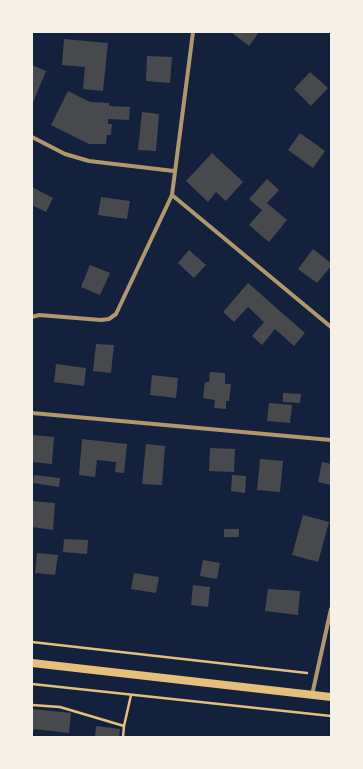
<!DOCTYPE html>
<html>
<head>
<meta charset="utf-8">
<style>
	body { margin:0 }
	#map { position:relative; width:363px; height:769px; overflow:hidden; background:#14213d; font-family:"Nunito Sans",sans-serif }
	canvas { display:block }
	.frame { position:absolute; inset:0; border:33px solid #f6f1e7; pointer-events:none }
</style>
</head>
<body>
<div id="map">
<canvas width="363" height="769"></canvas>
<div class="frame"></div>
</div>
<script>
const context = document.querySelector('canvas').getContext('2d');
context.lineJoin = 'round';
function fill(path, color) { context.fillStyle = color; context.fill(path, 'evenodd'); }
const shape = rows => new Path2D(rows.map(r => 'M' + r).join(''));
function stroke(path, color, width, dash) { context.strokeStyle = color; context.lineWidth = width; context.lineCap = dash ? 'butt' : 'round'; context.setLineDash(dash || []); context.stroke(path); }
fill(shape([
	[231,32,259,32,249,46],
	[64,39,108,43,103,91,83,89,85,67,62,65],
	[147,56,172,57,170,83,146,81],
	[32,65,46,71,32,105],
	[310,72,328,88,311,106,294,89],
	[68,91,90,102,109,103,109,106,130,107,129,120,108,119,108,124,112,124,111,135,107,135,106,144,89,144,51,125],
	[142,112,159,114,156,151,138,150],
	[300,133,325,151,313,168,288,150],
	[212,153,243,182,226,201,216,192,208,202,186,181],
	[267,179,279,190,267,203,287,220,269,242,249,225,262,210,249,199],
	[32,187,53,198,46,212,32,205],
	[101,197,130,201,127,219,98,215],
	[313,249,331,263,331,266,317,283,298,269],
	[189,250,206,265,194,278,178,263],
	[90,265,110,273,100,295,81,287],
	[248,283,305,333,294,346,275,329,262,345,252,336,264,322,248,307,234,322,223,312],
	[96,344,114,345,111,373,93,371],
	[56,364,86,368,84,386,54,382],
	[210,372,225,373,225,384,231,384,229,401,226,401,226,409,214,408,215,400,203,398,205,382,209,382],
	[152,375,178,378,176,398,150,395],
	[283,393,301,394,300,403,283,402],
	[269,403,292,405,290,423,267,421],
	[32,435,54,437,52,464,32,462],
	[82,439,127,444,124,473,115,472,116,462,97,460,95,477,79,475],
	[146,444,165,446,162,485,142,484],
	[210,448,235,449,234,472,209,471],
	[260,459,283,461,280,492,257,490],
	[322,462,331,464,331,485,318,482],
	[34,475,60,478,59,487,33,483],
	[232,475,246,476,245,493,231,491],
	[32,501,55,503,53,530,32,527],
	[303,515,329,522,318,562,292,555],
	[224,529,239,529,239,537,224,537],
	[64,539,88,540,87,554,63,552],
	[37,553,58,555,55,575,35,573],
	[203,560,220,563,217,579,200,576],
	[134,573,159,577,156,593,131,589],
	[193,585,210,587,208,607,191,605],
	[268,589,300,591,298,615,265,611],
	[32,709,71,713,69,733,34,729,32,735],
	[96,726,120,729,119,737,95,737]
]), '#48494c');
stroke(shape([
	[32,642,307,673],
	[32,684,331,716],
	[32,705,60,707,124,726,123,737],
	[124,726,131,695]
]), '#e5c07b', 2.5);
stroke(shape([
	[32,137,65,154,89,161,174,171],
	[172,195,331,327],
	[32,317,39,315,101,320,109,319,116,314,172,195,193,32],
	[32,413,331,440],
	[312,695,331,609]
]), '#b1986c', 4);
stroke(shape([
	[32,663,331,697]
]), '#e5c07b', 8);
</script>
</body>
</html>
